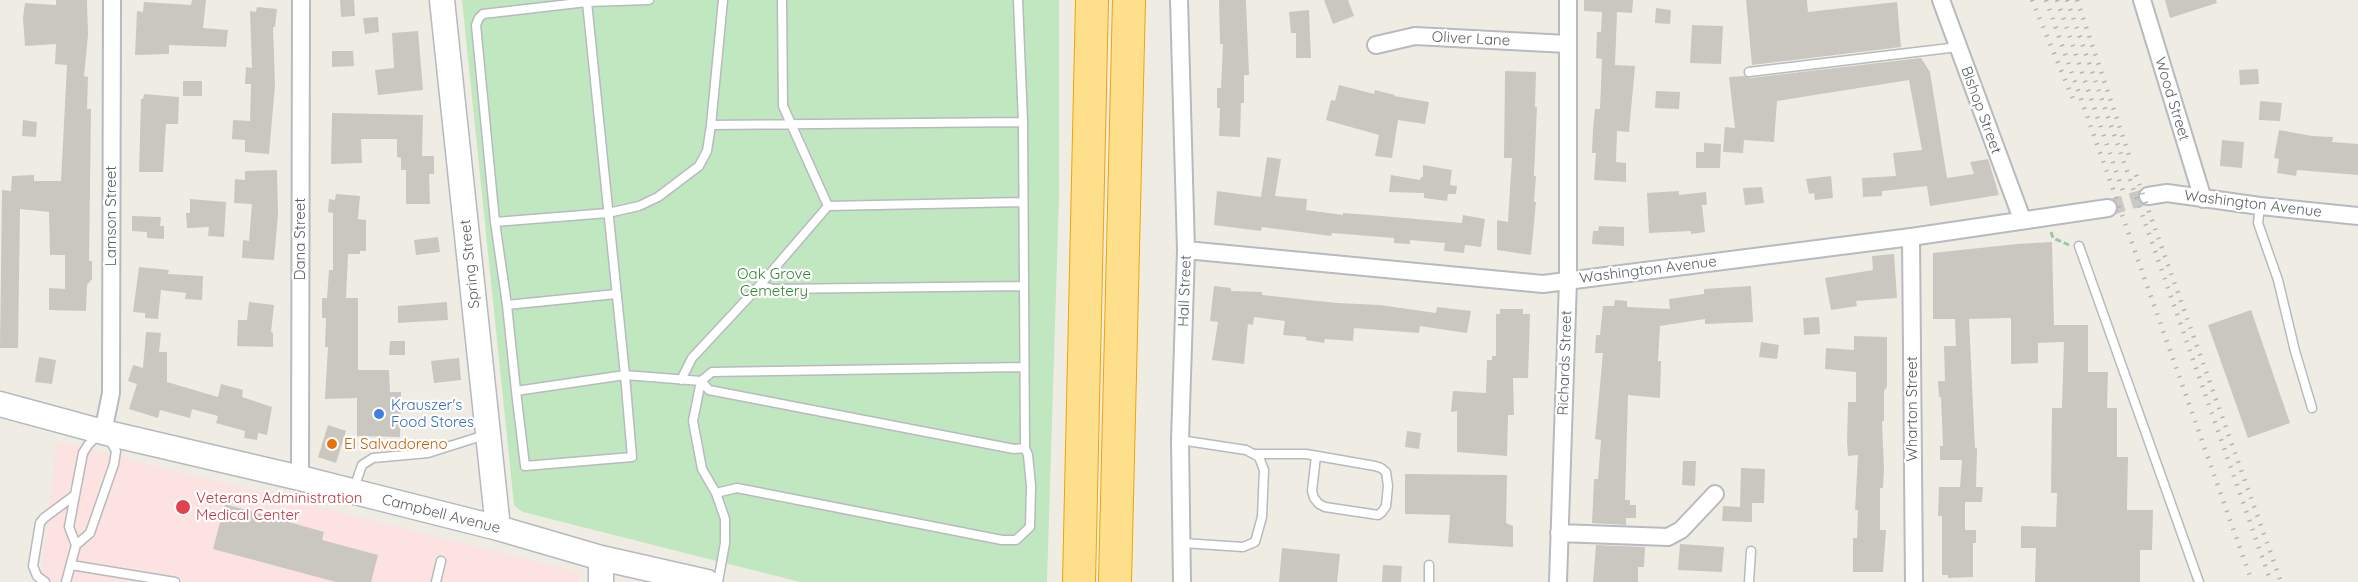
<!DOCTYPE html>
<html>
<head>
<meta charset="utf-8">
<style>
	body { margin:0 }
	canvas { display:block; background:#efece4 }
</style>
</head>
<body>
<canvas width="2358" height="582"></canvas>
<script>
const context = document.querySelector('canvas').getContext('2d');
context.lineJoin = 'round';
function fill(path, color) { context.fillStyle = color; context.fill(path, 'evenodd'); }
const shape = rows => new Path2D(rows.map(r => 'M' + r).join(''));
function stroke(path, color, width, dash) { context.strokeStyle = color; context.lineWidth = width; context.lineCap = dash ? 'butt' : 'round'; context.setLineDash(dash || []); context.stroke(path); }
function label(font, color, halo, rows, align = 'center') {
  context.font = font + ' Quicksand,sans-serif'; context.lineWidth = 4.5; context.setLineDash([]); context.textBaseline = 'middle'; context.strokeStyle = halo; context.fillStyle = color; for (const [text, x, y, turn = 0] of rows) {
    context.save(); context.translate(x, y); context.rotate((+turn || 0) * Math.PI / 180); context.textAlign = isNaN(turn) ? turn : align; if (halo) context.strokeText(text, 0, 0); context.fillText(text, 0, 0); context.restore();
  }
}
fill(shape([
	[57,441,578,572,578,582,40,582]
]), '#fce2e0');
fill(shape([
	[462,0,1059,0,1059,198,1047,582,800,582,523,512,518,509,514,505]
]), '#c1e7c0');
fill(shape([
	[56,0,87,0,88,35,84,76,88,77,87,109,91,109,89,261,92,261,92,279,87,285,86,311,49,310,49,288,65,289,65,255,50,255,49,212,20,209,18,348,0,348,2,190,11,191,12,176,34,175,34,181,61,181,67,65,55,64,56,44,25,46,23,18,25,3,56,5],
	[192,0,206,0,203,28,228,30,226,47,169,45,169,54,135,55,137,11,143,12,144,2,191,5],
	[340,0,354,0,355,16,341,17],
	[1219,0,1246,0,1249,75,1244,75,1244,103,1241,103,1240,137,1219,136,1220,108,1217,108,1217,88,1221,88,1223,44,1220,44],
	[1324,0,1348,0,1354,16,1333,24],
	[1584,0,1633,0,1632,13,1617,12,1615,65,1635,66,1629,132,1617,131,1616,162,1626,163,1626,182,1594,180,1596,153,1592,153,1593,129,1595,109,1600,109,1602,59,1596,58,1597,32,1601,32,1602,12,1584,11],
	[1746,0,1807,0,1808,12,1897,2,1901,47,1752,65],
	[2165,0,2216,0,2217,3,2170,18],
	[257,7,277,9,275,27,273,27,275,85,269,154,245,152,245,140,232,139,233,120,250,121,251,84,245,84,246,67,252,68,250,11,256,12],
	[1656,8,1671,10,1670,24,1655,23],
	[1309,10,1311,58,1296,58,1296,33,1291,33,1289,12],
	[378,17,379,32,365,34,363,18],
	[1692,25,1723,26,1721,64,1690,63],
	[418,31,423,90,378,95,375,70,394,68,392,33],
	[332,51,353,51,354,66,332,67],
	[1921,58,1930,72,1947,178,1974,174,1970,162,1988,159,1999,195,1930,206,1927,186,1882,191,1882,196,1863,197,1862,178,1896,176,1893,153,1922,150,1909,80,1777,101,1774,142,1744,140,1743,153,1723,152,1725,127,1735,128,1729,77,1744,76,1750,78],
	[2258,69,2259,84,2240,85,2239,70],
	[1505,71,1536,72,1535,107,1537,107,1534,176,1536,176,1534,202,1536,202,1531,255,1497,250,1497,220,1508,222,1512,158,1504,158],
	[183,81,202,81,202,96,183,96],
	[1339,85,1374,94,1375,90,1395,95,1394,96,1429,102,1425,124,1398,120,1392,158,1375,156,1379,135,1326,120,1331,100,1335,101],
	[1656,91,1680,92,1679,109,1655,108],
	[144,94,179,97,178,124,166,124,163,172,139,172,141,99,143,99],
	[2260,101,2282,103,2280,121,2259,120],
	[332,113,423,115,422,156,434,156,434,174,429,174,430,204,406,204,406,170,401,170,401,158,397,157,397,139,361,139,362,163,331,164],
	[23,120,37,122,36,137,22,136],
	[2279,130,2312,136,2333,137,2332,142,2358,144,2358,175,2297,170,2296,176,2277,173,2279,159,2274,158],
	[2222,140,2244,142,2242,168,2220,166],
	[1704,143,1721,144,1720,168,1696,168,1696,152,1704,152],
	[1267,157,1281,159,1275,196,1307,199,1306,210,1343,215,1343,213,1370,215,1462,223,1463,215,1485,219,1481,247,1465,245,1464,253,1444,251,1445,243,1410,240,1410,244,1394,243,1394,238,1332,233,1331,236,1262,227,1261,231,1214,225,1217,191,1261,197],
	[1423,165,1452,170,1450,185,1457,186,1456,194,1448,194,1447,201,1424,198,1424,193,1389,192,1391,175,1420,180,1421,177,1423,177],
	[277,170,278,214,274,260,242,258,243,240,249,241,252,204,234,203,235,179,245,180,245,171],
	[1831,176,1833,198,1815,200,1814,193,1809,194,1806,179],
	[1762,187,1764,203,1745,205,1743,188],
	[1679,191,1679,195,1706,192,1707,205,1702,205,1705,232,1691,234,1691,231,1649,233,1647,193],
	[336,194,360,196,358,219,366,220,366,251,360,251,360,254,348,254,346,298,358,298,358,370,389,370,390,392,401,392,400,437,357,436,357,398,325,399,328,347,325,347,326,318,322,318,322,298,327,298,329,270,333,270,333,213,328,212,329,199,335,200],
	[190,199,226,202,224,237,208,236,209,227,187,228,186,213,190,213],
	[132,216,161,217,160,226,164,226,164,239,147,238,147,232,132,231],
	[1599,226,1624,227,1624,246,1592,244,1593,231,1598,231],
	[438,237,440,252,416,255,414,240],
	[2052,242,2054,325,2088,325,2088,372,2108,372,2107,408,2117,408,2117,457,2128,457,2127,510,2153,510,2152,550,2140,550,2140,582,2035,582,2036,548,2021,548,2021,526,2056,527,2057,493,2051,493,2052,408,2062,408,2064,342,2038,343,2038,363,2011,364,2011,318,1969,319,1975,448,1977,448,1976,487,1983,487,1982,502,1965,502,1965,530,1976,530,1976,543,1973,543,1973,577,1948,578,1948,575,1942,575,1942,516,1938,516,1939,487,1960,487,1962,460,1940,460,1940,446,1943,446,1941,397,1939,397,1938,381,1945,381,1944,346,1956,346,1955,319,1933,319,1933,253,2017,244],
	[1894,254,1897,298,1856,301,1857,306,1831,310,1825,278,1873,270,1872,256],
	[139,267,169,270,168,274,203,276,202,300,185,299,186,293,161,290,158,319,145,318,145,313,133,312],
	[1214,286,1231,288,1231,291,1262,292,1262,295,1337,303,1380,305,1436,313,1437,307,1471,311,1467,333,1420,326,1419,333,1354,328,1353,341,1325,339,1324,343,1306,340,1306,337,1283,335,1285,321,1254,317,1253,325,1248,324,1244,364,1212,360,1218,322,1210,321],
	[1751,286,1753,322,1705,324,1705,319,1660,326,1658,361,1661,361,1660,398,1628,395,1625,500,1630,500,1630,505,1636,505,1636,518,1626,518,1626,525,1592,523,1594,479,1598,479,1601,440,1595,439,1603,353,1595,353,1596,335,1600,335,1603,306,1614,306,1615,300,1627,301,1627,307,1670,309,1669,299,1704,294,1704,289],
	[249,302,274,305,271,332,273,333,273,347,237,346,238,320,247,320],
	[447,302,448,320,398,323,398,306],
	[1500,309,1523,309,1523,314,1530,314,1528,378,1513,378,1514,415,1508,415,1507,456,1457,452,1457,411,1451,412,1453,391,1486,393,1487,360,1492,360,1492,356,1496,356,1496,314,1500,314],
	[2251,310,2290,423,2248,438,2208,325],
	[1819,317,1820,334,1804,335,1803,318],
	[146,332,161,333,159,352,167,352,167,382,218,397,221,384,243,390,242,397,272,407,267,435,258,433,257,440,244,438,245,431,216,423,218,416,192,409,190,418,160,410,158,418,129,409,137,384,128,381,133,365,143,368],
	[1854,336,1887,337,1887,387,1884,391,1884,421,1882,421,1884,469,1883,488,1880,488,1880,530,1886,530,1883,572,1853,572,1853,538,1857,538,1858,510,1855,510,1858,455,1848,456,1847,443,1848,402,1856,402,1856,372,1825,369,1826,348,1854,350],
	[390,341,405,341,405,355,389,355],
	[1761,342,1779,345,1777,359,1759,357],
	[39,357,56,360,52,384,35,382],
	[459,358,461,380,434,383,431,361],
	[328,425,346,431,336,463,318,457],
	[1407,431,1421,433,1419,449,1405,447],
	[1683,461,1696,461,1695,486,1682,485],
	[1741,468,1765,469,1764,503,1752,503,1752,522,1722,521,1723,506,1740,507],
	[1405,474,1507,475,1506,523,1513,526,1513,547,1448,543,1450,515,1405,514],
	[225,504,324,532,322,540,378,555,371,582,336,582,213,549],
	[1680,544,1724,547,1722,572,1678,570],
	[1596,545,1645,547,1644,567,1638,567,1638,582,1593,582],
	[1282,548,1340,554,1337,582,1279,582],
	[1383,565,1402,566,1401,582,1382,582]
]), '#cac7c1');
stroke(shape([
	[2108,208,2148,196]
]), '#cac9c4', 16, [16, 8]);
const service = shape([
	[587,0,587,2,483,14,479,18,476,25,495,222,608,213,639,206,658,197,699,166,707,151,711,125,723,0],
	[649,0,587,2,625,375,701,381,712,372,1023,367],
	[1749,72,1958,47],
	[711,125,1023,122],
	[828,206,1023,202],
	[2260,206,2258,223,2278,280,2295,351,2312,408],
	[495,222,507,305,616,294],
	[2079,246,2199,582],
	[760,285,773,289,1023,286],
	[507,305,516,391,625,375,632,457,525,466,516,391],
	[681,380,692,358,760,285,828,206,783,106,782,0],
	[701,381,709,390,1014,449,1025,448,1023,122,1018,0],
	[701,381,693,421,702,469,716,493,725,519,725,543,718,582],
	[1180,440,1246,450,1259,457,1264,470,1262,517,1255,542,1243,547,1183,543],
	[1254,454,1306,454,1375,466,1381,468,1386,472,1388,486,1386,506,1382,512,1378,515,1325,507,1319,504,1314,498,1312,491,1316,456],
	[353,491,362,465,373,458,428,453,485,435],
	[716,493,737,488,1002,540,1016,540,1030,527,1031,486,1028,455,1025,448],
	[76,545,69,527,75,495,83,453,88,445,98,435],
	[71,565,175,582],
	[1429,565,1429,582],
	[45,582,37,576,33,566,40,523,44,518,75,495],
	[66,582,76,545,90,533,114,464,116,451,108,437],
	[436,582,441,561],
	[1749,582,1751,551]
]);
const minor = shape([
	[1179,0,1186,250,1180,440,1182,582],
	[1941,0,2022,219],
	[2142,0,2203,199],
	[1376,45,1415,36,1567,44],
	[2148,196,2167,193,2260,206,2358,216],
	[1911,237,1914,582],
	[1186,250,1543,284,1911,237,2108,208],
	[103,432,111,393,112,0],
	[300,478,301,0],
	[1559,533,1668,537,1681,530,1715,494],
	[1558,582,1568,280,1568,0]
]);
const secondary = shape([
	[442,0,498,528],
	[0,404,103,432,300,478,498,528,601,558,707,582],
	[601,582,601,558]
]);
const motorway = shape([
	[1079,582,1092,0],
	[1115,582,1129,0]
]);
stroke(service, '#b7babe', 11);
stroke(minor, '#b7babe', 20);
stroke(secondary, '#b6b9be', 27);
stroke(motorway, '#f3a400', 34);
stroke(shape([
	[2051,232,2053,238,2069,245]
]), '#99c8a6', 3, [6, 3]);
stroke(service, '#fff', 8);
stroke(minor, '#fff', 16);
stroke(secondary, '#fff', 24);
stroke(motorway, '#fee08c', 32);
stroke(shape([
	[2032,0,2073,99],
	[2046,0,2252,582],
	[2057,0,2124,194],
	[2067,0,2271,582],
	[2077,0,2129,155],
	[2136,175,2281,582]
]), '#b3b4b5', 4.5, [1.5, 8]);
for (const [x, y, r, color] of [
	[379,414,6,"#3f7fe0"],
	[332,444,6,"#e8710a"],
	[183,507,8,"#e0444e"]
]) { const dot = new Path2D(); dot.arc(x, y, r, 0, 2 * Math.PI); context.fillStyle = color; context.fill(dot); stroke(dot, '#fff', 2); }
label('15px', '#5c6065', '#fff', [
	["Oliver Lane",1471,39,3],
	["Wood Street",2172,99,73],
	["Bishop Street",1981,110,70],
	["Washington Avenue",2253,204,7],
	["Lamson Street",111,216,-90],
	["Dana Street",300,239,-90],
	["Spring Street",470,264,-96],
	["Washington Avenue",1648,270,-7],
	["Hall Street",1185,291,-88],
	["Richards Street",1565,363,-88],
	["Wharton Street",1912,409,-90],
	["Campbell Avenue",441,514,14]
]);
label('15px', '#338536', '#fff', [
	["Oak Grove",774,274],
	["Cemetery",774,291]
]);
label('15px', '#366cbe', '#fff', [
	["Krauszer's",391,405],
	["Food Stores",391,422]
], 'left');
label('15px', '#c56008', '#fff', [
	["El Salvadoreno",344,444]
], 'left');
label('15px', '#be3a42', '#fff', [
	["Veterans Administration",196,498],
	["Medical Center",196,515]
], 'left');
</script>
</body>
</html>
